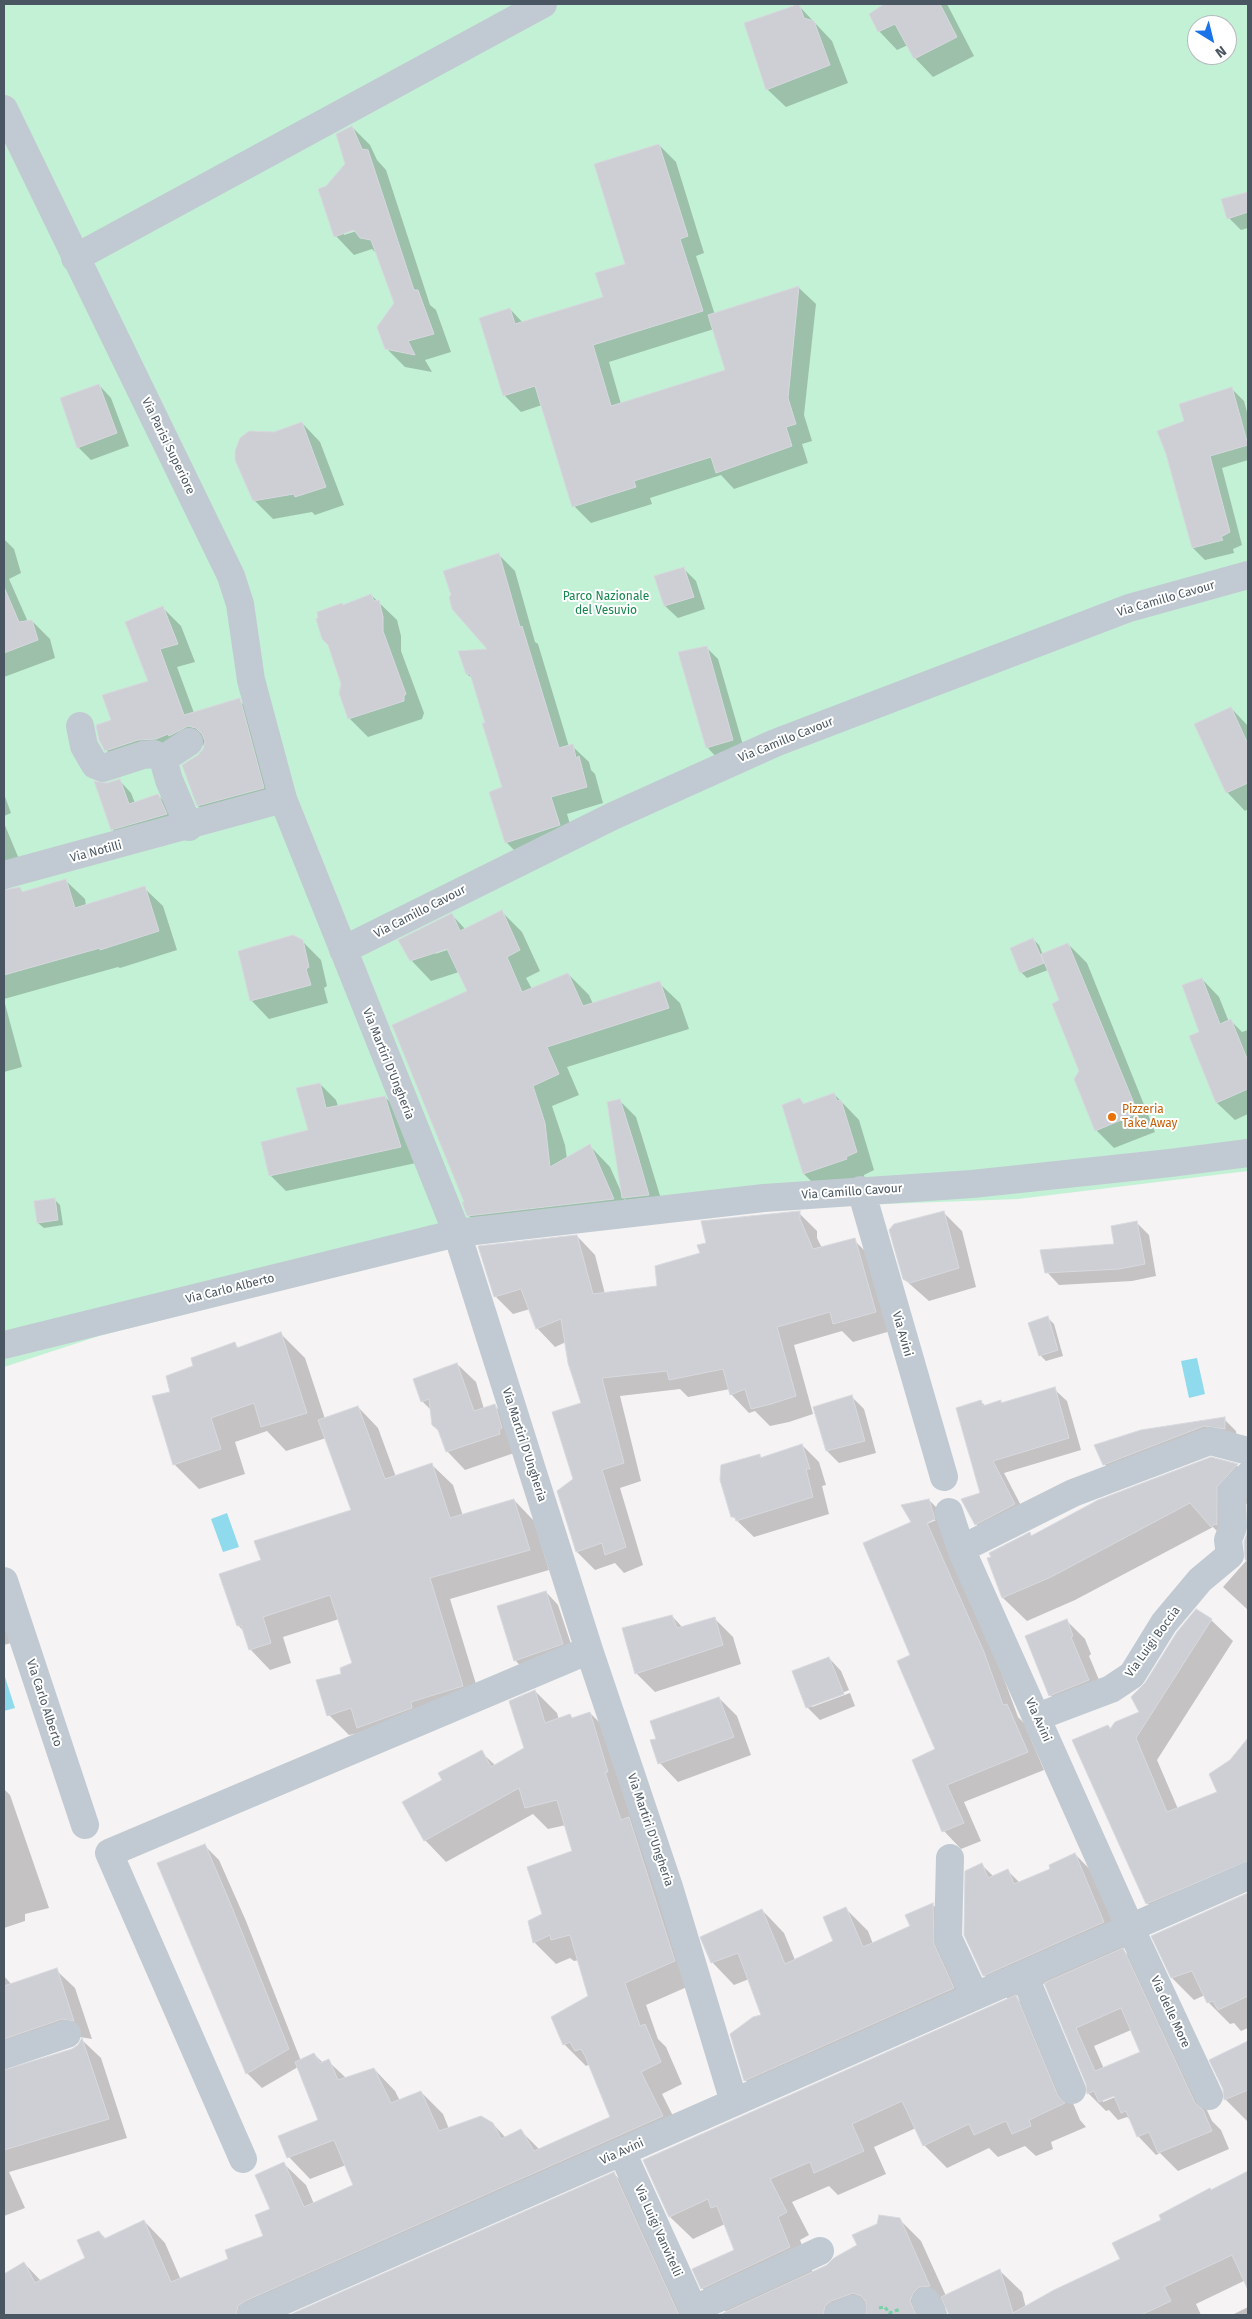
<!DOCTYPE html>
<html>
<head>
<meta charset="utf-8">
<style>
	body { margin:0 }
	#map { position:relative; width:1252px; height:2319px; overflow:hidden; background:#f5f3f3; font-family:"Fira Sans",sans-serif }
	canvas { display:block }
	.frame { position:absolute; inset:0; border:5px solid #4a5661; pointer-events:none }
	.north { position:absolute; left:1187px; top:15px; width:50px; height:50px; box-sizing:border-box; background:#fff; border:1px solid #b7bbc0; border-radius:50%; rotate:144deg; font-size:14px; font-weight:700; line-height:20px; text-align:center; color:#4a5661 }
	.north::after { content:''; display:block; margin:auto; width:18px; height:22px; background:#1a73e8; clip-path:polygon(50% 0,100% 100%,50% 72%,0 100%) }
</style>
</head>
<body>
<div id="map">
<canvas width="1252" height="2319"></canvas>
<div class="frame"></div>
<div class="north">N</div>
</div>
<script>
const context = document.querySelector('canvas').getContext('2d');
context.lineJoin = 'round';
function fill(path, color) { context.fillStyle = color; context.fill(path, 'evenodd'); }
const shape = rows => new Path2D(rows.map(r => 'M' + r).join(''));
function stroke(path, color, width, dash) { context.strokeStyle = color; context.lineWidth = width; context.lineCap = dash ? 'butt' : 'round'; context.setLineDash(dash || []); context.stroke(path); }
function label(font, color, halo, rows, align = 'center') {
  context.font = font + ' "Fira Sans",sans-serif'; context.lineWidth = 4; context.setLineDash([]); context.textBaseline = 'middle'; context.strokeStyle = halo; context.fillStyle = color; for (const [text, x, y, turn = 0] of rows) {
    context.save(); context.translate(x, y); context.rotate((+turn || 0) * Math.PI / 180); context.textAlign = isNaN(turn) ? turn : align; if (halo) context.strokeText(text, 0, 0); context.fillText(text, 0, 0); context.restore();
  }
}
fill(shape([
	[4,4,1248,4,1248,1171,1018,1199,753,1209,476,1240,99,1336,4,1367],
	[1197,25,1227,25,1227,55,1197,55]
]), '#c3f1d5');
fill(shape([
	[1197,1358,1205,1394,1189,1398,1181,1361],
	[227,1513,239,1547,223,1552,211,1519],
	[4,1674,15,1708,4,1711]
]), '#90daee');
fill(shape([
	[889,4,947,4,974,56,933,77,915,58,908,45,897,50,879,31,871,14],
	[798,5,832,41,848,83,786,107,767,89],
	[352,127,370,145,377,160,386,170,430,305,436,310,451,352,425,360,432,372,405,367,386,348,395,303,378,255,372,249,354,255,336,236,327,187,347,164],
	[360,227,360,230,344,235,344,232],
	[659,145,676,162,704,253,696,256,715,315,799,288,816,304,804,415,812,441,802,444,808,463,734,489,721,475,650,498,652,504,591,523,574,506,542,405,521,412,504,395,510,309,523,323,604,298,626,264],
	[714,329,727,371,621,404,609,362],
	[1248,193,1248,228,1241,230,1229,218,1222,200],
	[99,385,111,398,129,446,91,460,78,447],
	[1232,389,1244,401,1248,416,1248,460,1222,468,1242,545,1233,549,1234,553,1205,560,1193,548,1185,422],
	[302,423,320,442,344,505,315,515,312,512,273,519,254,500,274,433],
	[4,539,14,549,21,573,9,579,28,622,32,621,50,639,55,658,4,677],
	[499,555,515,571,535,642,538,644,569,747,572,746,589,762,591,770,595,774,603,803,567,814,575,841,522,858,506,842,504,788,474,680,467,674,490,650],
	[684,569,696,581,705,609,678,618,665,606,655,576],
	[371,595,397,620,401,636,401,651,424,713,422,719,368,737,349,718,342,684,344,606],
	[163,608,181,626,195,662,177,667,194,713,239,700,257,718,281,806,216,823,198,806,198,756,204,749,205,744,188,753,124,768,106,750,112,721,149,682],
	[706,647,718,659,745,752,719,760,707,747],
	[1231,708,1248,726,1248,809,1245,811,1227,792],
	[119,780,131,793,135,803,158,795,170,808,178,827,124,841,112,829,107,784],
	[4,794,11,813,4,816],
	[4,823,26,876,12,882,6,890,19,888,23,892,66,881,85,899,86,906,144,888,163,906,177,950,120,968,118,967,4,999],
	[502,912,522,932,540,971,526,978,532,989,568,974,589,995,593,1004,659,983,680,1003,689,1029,567,1067,579,1095,552,1106,565,1145,567,1159,590,1146,610,1167,622,1194,619,1100,636,1117,665,1212,640,1215,624,1198,633,1220,489,1236,468,1215,466,1202,469,991,459,972,431,981,411,960,452,915,466,930],
	[452,946,453,948,435,954,439,950],
	[1033,939,1039,945,1043,955,1068,944,1087,963,1155,1132,1114,1148,1096,1130,1061,1001,1048,970,1027,978,1021,972],
	[302,941,321,960,327,986,324,988,328,1003,269,1019,251,1000],
	[1202,979,1219,997,1229,1022,1231,1021,1242,1032,1248,1030,1248,1114,1235,1120,1217,1103,1191,1037,1201,1033],
	[4,1000,22,1067,4,1072],
	[320,1084,336,1100,338,1106,385,1097,401,1113,416,1163,286,1191,270,1175,310,1131],
	[834,1094,859,1120,874,1170,864,1175,864,1178,822,1192,804,1174,784,1105,800,1100,805,1105],
	[54,1199,60,1205,63,1225,44,1228,38,1223],
	[799,1213,817,1231,817,1238,822,1248,854,1240,872,1258,894,1330,853,1342,842,1331,794,1345,813,1414,789,1422,770,1426,755,1411,749,1413,731,1394,730,1389,688,1397,680,1389,620,1396,641,1481,620,1488,643,1565,624,1573,615,1563,595,1570,577,1552,574,1480,582,1404,566,1342,555,1347,537,1328,530,1309,513,1314,495,1296,577,1236,595,1255,605,1294,658,1287,701,1254],
	[944,1213,962,1231,976,1287,929,1301,904,1279],
	[1137,1223,1149,1235,1156,1276,1132,1281,1059,1285,1047,1272,1116,1245],
	[1048,1318,1054,1324,1063,1356,1046,1361,1040,1355],
	[281,1334,305,1358,325,1419,358,1407,378,1428,396,1477,432,1465,453,1485,463,1516,514,1500,534,1521,549,1570,450,1599,483,1707,349,1735,329,1715,343,1675,354,1664,339,1619,283,1637,291,1663,270,1670,250,1649,244,1632,238,1625,262,1561,352,1510,326,1438,286,1451,267,1431,235,1442,245,1474,199,1489,174,1464,172,1393,194,1367,234,1344,239,1348],
	[457,1364,476,1382,484,1409,495,1406,513,1424,517,1452,465,1470,447,1451,432,1411,422,1401],
	[1054,1389,1067,1401,1081,1450,1004,1473,1027,1517,988,1536,976,1524,982,1494,981,1402,986,1406,1000,1402,1003,1404],
	[852,1397,864,1409,876,1453,839,1463,827,1451],
	[1224,1419,1236,1431,1237,1440,1117,1476,1104,1464,1141,1431],
	[802,1445,819,1462,826,1485,822,1486,829,1514,754,1537,732,1516,759,1455,763,1459],
	[1211,1459,1237,1466,1248,1477,1248,1502,1241,1511,1236,1550,1213,1527,1075,1600,1027,1621,1003,1598,989,1559,1029,1534,1032,1537],
	[929,1500,947,1518,952,1537,944,1541,1001,1671,1018,1717,1024,1723,1044,1770,964,1802,981,1841,961,1849,944,1831,914,1761,937,1750,912,1656,913,1523],
	[930,1520,936,1520,922,1526],
	[1248,1532,1248,1610,1223,1587,1246,1561,1245,1542],
	[546,1592,558,1605,575,1656,527,1673,515,1660],
	[672,1616,683,1628,715,1619,733,1637,741,1664,655,1692,636,1673],
	[1066,1620,1085,1639,1091,1654,1089,1656,1107,1699,1069,1714,1050,1695],
	[1211,1620,1233,1641,1157,1760,1178,1809,1218,1793,1231,1761,1240,1750,1248,1758,1248,1890,1168,1925,1147,1903,1108,1726,1112,1730,1140,1713],
	[4,1621,11,1643,4,1645],
	[829,1658,841,1671,849,1690,812,1705,812,1707,850,1693,855,1706,820,1720,808,1708,794,1672],
	[535,1691,557,1713,559,1720,570,1716,573,1719,590,1713,612,1735,696,1983,646,2005,658,2039,666,2047,682,2084,662,2094,684,2138,282,2315,4,2315,4,2276,24,2263,41,2281,87,2259,99,2232,106,2239,144,2221,165,2243,181,2280,230,2260,265,2236,284,2164,306,2185,314,2204,354,2185,346,2165,310,2179,289,2157,320,2121,298,2067,262,2088,247,2073,158,1864,205,1846,219,1860,246,1921,301,2061,314,2054,323,2063,328,2061,346,2078,374,2069,395,2091,400,2101,421,2092,443,2114,449,2129,493,2124,506,2138,521,2131,540,2150,612,2118,590,2064,586,2066,564,2044,589,1997,579,1960,574,1961,570,1958,556,1964,534,1942,544,1915,574,1852,566,1825,548,1829,533,1814,446,1862,425,1840,444,1781,481,1752,496,1766,525,1749],
	[719,1698,737,1716,751,1755,678,1782,660,1763,657,1739],
	[4,1789,10,1795,49,1908,25,1914,25,1921,4,1928],
	[1075,1854,1099,1879,1128,1947,1122,1949,1141,1968,1212,2121,1221,2130,1229,2149,1178,2171,1160,2153,1156,2155,1138,2136,1132,2121,1127,2117,1118,2120,1109,2110,1106,2111,1088,2093,1088,2084,1046,1983,1015,1996,1038,2020,1080,2120,1086,2127,1051,2142,1053,2149,1036,2156,1025,2146,998,2157,989,2148,947,2168,924,2145,916,2128,874,2147,886,2174,838,2195,829,2186,792,2202,809,2235,800,2240,813,2273,827,2266,899,2219,921,2241,946,2296,1000,2271,1022,2292,1026,2308,1122,2260,1163,2221,1211,2191,1248,2173,1248,2279,1196,2304,1201,2315,949,2315,947,2308,942,2308,934,2315,722,2315,727,2313,702,2288,735,2251,725,2224,693,2239,670,2217,1009,2000,984,1975,982,1865,994,1877,1007,1870,1020,1883,1051,1870],
	[1131,2030,1142,2053,1104,2069,1094,2046],
	[1119,2093,1120,2095,1103,2102,1103,2099],
	[1248,1894,1248,2028,1241,2031,1234,2023,1230,2024,1208,2002,1205,1995,1194,2000,1172,1978,1153,1936],
	[933,1905,955,1927,975,2011,767,2102,745,2080,763,2016,749,1979,734,1985,712,1962,762,1910,784,1933,795,1960,835,1941,846,1909,868,1931,873,1944,912,1926],
	[56,1970,75,1988,92,2039,80,2037,18,2059,11,2063,6,2072,72,2050,79,2046,82,2040,101,2058,127,2138,9,2172,25,2208,4,2216,4,1976,12,1985],
	[1248,2043,1248,2120,1247,2121,1225,2099,1224,2089,1211,2060],
	[614,2174,636,2195,689,2315,292,2315],
	[1248,2307,1248,2315,1232,2315]
]), '#0003');
const building = shape([
	[799,4,804,18,814,21,830,65,766,90,744,23,799,4],
	[884,4,940,4,957,37,914,59,895,24,878,32,869,14,884,4],
	[352,126,362,149,368,150,414,290,418,290,434,334,408,341,415,355,385,349,377,327,394,303,371,240,360,238,354,230,334,237,318,189,326,186,345,164,336,134,352,126],
	[659,144,688,236,680,239,703,311,593,345,611,406,725,370,708,315,799,286,788,398,796,424,786,427,792,446,716,473,711,457,634,481,636,487,572,507,535,386,503,396,479,318,510,308,515,324,603,297,595,273,625,264,594,164,659,144],
	[1248,192,1248,212,1227,219,1221,199,1248,192],
	[99,384,117,433,77,448,60,398,99,384],
	[1232,387,1248,445,1210,456,1230,532,1221,537,1223,540,1192,548,1166,454,1157,431,1184,421,1179,404,1232,387],
	[302,422,326,487,295,497,294,494,253,501,235,460,235,451,240,438,249,431,274,432,302,422],
	[499,553,520,627,522,626,559,748,573,744,576,758,579,756,587,787,551,797,560,825,505,843,489,792,502,787,482,723,485,723,470,674,466,674,458,651,487,649,452,609,449,597,451,595,443,571,499,553],
	[684,567,694,597,664,606,654,576,684,567],
	[4,587,19,622,32,620,38,640,4,653,4,587],
	[371,594,374,601,379,600,383,617,383,631,406,694,404,696,404,701,348,719,339,693,341,684,328,645,322,639,316,619,318,618,317,612,342,603,343,605,371,594],
	[163,606,178,644,160,649,184,715,240,698,264,788,197,806,182,765,198,755,203,749,205,741,202,734,196,728,188,726,169,736,168,734,156,739,138,740,105,751,99,740,96,725,111,720,102,695,148,681,125,622,163,606],
	[707,646,733,740,706,748,678,652,707,646],
	[1231,707,1248,744,1248,783,1226,793,1194,724,1231,707],
	[120,779,129,804,158,794,167,814,111,830,94,781,107,783,120,779],
	[66,879,75,908,145,886,159,931,100,950,100,948,4,975,4,890,20,887,22,892,66,879],
	[502,910,520,950,507,957,522,992,568,973,583,1006,660,981,669,1008,547,1047,559,1074,533,1086,545,1123,550,1167,590,1144,614,1199,467,1216,462,1202,464,1202,392,1025,467,991,447,949,410,961,398,940,452,913,460,931,502,910],
	[293,935,303,940,309,967,306,969,311,985,250,1001,238,951,293,935],
	[1033,938,1044,963,1020,973,1010,948,1033,938],
	[1068,943,1138,1113,1095,1131,1074,1079,1079,1071,1052,1004,1059,1000,1041,954,1068,943],
	[1202,978,1220,1024,1231,1019,1248,1061,1248,1089,1216,1103,1189,1036,1199,1032,1182,985,1202,978],
	[320,1083,326,1108,385,1096,401,1147,269,1176,261,1142,308,1130,296,1088,320,1083],
	[834,1093,837,1101,841,1100,857,1152,846,1157,847,1159,803,1174,782,1105,800,1098,803,1104,834,1093],
	[620,1099,637,1153,649,1195,622,1198,607,1102,620,1099],
	[55,1198,58,1220,37,1223,34,1201,55,1198],
	[800,1211,800,1219,813,1249,855,1238,876,1312,833,1324,830,1312,777,1327,796,1396,771,1404,751,1409,745,1389,730,1395,723,1369,669,1380,667,1371,602,1378,624,1463,602,1470,626,1547,605,1555,602,1543,576,1552,557,1491,573,1479,552,1412,581,1403,568,1363,561,1319,536,1329,521,1289,494,1297,478,1246,577,1235,593,1294,657,1286,655,1266,700,1253,697,1245,706,1243,701,1221,800,1211],
	[944,1211,959,1268,910,1283,903,1279,889,1230,894,1224,944,1211],
	[1137,1221,1145,1264,1119,1269,1045,1273,1040,1250,1114,1244,1111,1226,1137,1221],
	[1048,1316,1058,1350,1039,1356,1028,1323,1048,1316],
	[281,1332,307,1413,261,1427,254,1403,211,1418,221,1449,173,1465,152,1396,170,1392,166,1376,193,1366,191,1358,235,1342,237,1348,281,1332],
	[457,1363,474,1411,495,1404,502,1428,499,1430,500,1434,446,1452,438,1430,432,1425,429,1399,421,1402,413,1379,457,1363],
	[1055,1387,1069,1438,993,1461,1015,1504,975,1525,961,1499,980,1493,956,1408,981,1400,983,1406,1001,1400,1001,1403,1055,1387],
	[852,1395,865,1441,826,1451,813,1407,852,1395],
	[358,1406,385,1479,432,1463,450,1518,514,1499,530,1550,430,1578,463,1686,411,1702,412,1708,357,1728,351,1708,327,1716,316,1680,341,1674,340,1668,352,1663,330,1595,263,1617,271,1643,249,1650,241,1625,237,1626,219,1574,261,1560,254,1541,351,1510,318,1420,358,1406],
	[1225,1417,1225,1429,1204,1426,1103,1465,1094,1445,1141,1430,1225,1417],
	[802,1444,810,1469,806,1469,813,1497,736,1521,735,1517,731,1517,720,1480,721,1465,760,1454,760,1458,802,1444],
	[1211,1457,1238,1464,1217,1487,1217,1525,1215,1524,1211,1527,1190,1503,1051,1577,1002,1598,987,1558,991,1557,989,1553,1030,1532,1031,1536,1098,1500,1211,1457],
	[929,1499,935,1519,927,1523,984,1652,1003,1705,1007,1704,1028,1752,947,1785,964,1823,942,1832,912,1760,935,1749,897,1661,910,1655,863,1543,911,1522,901,1505,929,1499],
	[1248,1529,1248,1563,1245,1559,1244,1542,1248,1529],
	[546,1591,563,1644,514,1661,497,1606,546,1591],
	[1196,1609,1212,1619,1136,1738,1167,1812,1217,1792,1209,1774,1230,1760,1248,1738,1248,1861,1146,1904,1072,1740,1108,1725,1110,1729,1115,1722,1139,1712,1131,1697,1145,1683,1177,1632,1196,1609],
	[672,1615,677,1628,715,1617,723,1645,635,1674,622,1628,672,1615],
	[1067,1619,1073,1636,1071,1637,1089,1680,1049,1696,1025,1636,1067,1619],
	[829,1657,844,1694,806,1708,792,1671,829,1657],
	[535,1690,545,1723,570,1714,572,1718,590,1712,608,1772,605,1772,621,1820,629,1817,675,1961,625,1983,640,2026,645,2024,661,2062,641,2072,663,2116,245,2301,238,2306,236,2315,4,2315,4,2274,24,2262,35,2283,85,2258,77,2240,99,2231,104,2239,144,2220,171,2282,228,2259,225,2250,263,2236,255,2215,270,2209,255,2175,284,2162,304,2207,353,2185,334,2140,287,2158,278,2136,318,2120,295,2062,314,2053,320,2063,329,2059,338,2080,374,2068,391,2103,421,2091,439,2131,481,2116,493,2123,501,2139,521,2129,534,2151,610,2117,585,2056,581,2049,575,2051,570,2042,563,2045,551,2017,588,1996,570,1935,551,1940,550,1935,533,1943,528,1921,542,1914,527,1867,572,1851,557,1800,525,1808,519,1788,424,1841,402,1802,442,1780,438,1773,482,1750,491,1767,524,1748,509,1701,535,1690],
	[719,1697,734,1737,658,1764,650,1740,656,1739,650,1721,719,1697],
	[205,1844,231,1905,289,2049,246,2074,157,1863,205,1844],
	[1075,1853,1104,1922,983,1976,964,1935,965,1871,982,1863,988,1878,1008,1869,1014,1884,1050,1869,1049,1865,1075,1853],
	[1248,1893,1248,1996,1218,2010,1213,2001,1207,2003,1192,1971,1171,1978,1151,1936,1248,1893],
	[933,1903,934,1944,954,1988,744,2081,730,2034,753,2017,761,2015,738,1953,711,1963,700,1937,762,1909,785,1964,833,1941,823,1917,846,1907,863,1947,910,1926,905,1915,933,1903],
	[1123,1948,1195,2103,1203,2110,1212,2131,1158,2153,1149,2132,1137,2137,1126,2111,1121,2113,1114,2096,1099,2102,1094,2091,1087,2094,1086,2084,1044,1983,1123,1948],
	[1121,2008,1140,2052,1095,2071,1076,2028,1121,2008],
	[57,1968,74,2021,62,2019,4,2039,4,1986,57,1968],
	[1016,1995,1058,2096,1065,2103,1029,2120,1031,2126,1012,2134,1006,2121,974,2135,969,2124,923,2146,902,2101,852,2124,864,2151,814,2173,810,2162,770,2179,787,2212,778,2217,790,2247,701,2289,692,2269,734,2250,717,2206,711,2208,708,2199,669,2217,643,2160,1016,1995],
	[82,2038,109,2119,4,2150,4,2070,72,2049,78,2045,82,2038],
	[1248,2041,1248,2090,1224,2100,1223,2089,1209,2060,1248,2041],
	[1248,2171,1248,2290,1232,2255,1164,2287,1171,2301,1141,2315,949,2315,941,2297,1000,2269,1013,2313,1054,2290,1120,2259,1112,2243,1161,2220,1159,2215,1210,2188,1211,2190,1248,2171],
	[614,2172,679,2315,289,2315,614,2172],
	[879,2215,900,2218,930,2286,919,2287,913,2293,910,2301,916,2315,866,2315,866,2302,861,2296,853,2293,831,2301,825,2306,823,2315,719,2315,827,2265,834,2258,857,2245,852,2235,877,2224,879,2215]
]);
fill(building, '#cdcfd5');
stroke(building, '#d7d9de', 1);
stroke(shape([
	[879,2308,885,2307,889,2313,901,2309]
]), '#7ad0a6', 3, [4, 2.5]);
stroke(shape([
	[4,109,231,576,240,604,251,680,283,799,457,1233,589,1650,669,1887,734,2102],
	[75,258,543,4],
	[80,726,84,746,95,765,103,768,143,755,154,754,163,759,169,780,189,827],
	[163,759,189,742],
	[4,875,283,799],
	[343,950,613,816,775,743,1129,608,1248,575],
	[861,1190,944,1477],
	[4,1345,457,1233,764,1198,972,1184,1170,1163,1248,1153],
	[949,1512,961,1549,1130,1927,1209,2096],
	[961,1549,1073,1493,1210,1441,1248,1451],
	[4,1581,85,1825],
	[1037,1717,1111,1689,1132,1675,1164,1623,1200,1580,1230,1555,1228,1540,1233,1527,1232,1492,1248,1476],
	[950,1858,948,1938,975,1996],
	[1024,1975,1072,2090],
	[4,2055,67,2034],
	[622,2152,696,2315],
	[243,2159,109,1853,589,1650],
	[926,2301,933,2315],
	[693,2310,820,2251],
	[251,2315,1248,1876],
	[838,2315,852,2309]
]), '#c1cad2', 28);
for (const [x, y, r, color] of [
	[1112,1117,5,"#e8710a"]
]) { const dot = new Path2D(); dot.arc(x, y, r, 0, 2 * Math.PI); context.fillStyle = color; context.fill(dot); stroke(dot, '#fff', 2); }
label('12px', '#4a5661', '#fff', [
	["Via Parisi Superiore",168,446,64],
	["Via Camillo Cavour",1166,599,-16],
	["Via Camillo Cavour",786,740,-22],
	["Via Notilli",96,852,-15],
	["Via Camillo Cavour",420,912,-27],
	["Via Martiri D'Ungheria",388,1064,68],
	["Via Camillo Cavour",852,1192,-4],
	["Via Carlo Alberto",230,1289,-14],
	["Via Avini",902,1334,74],
	["Via Martiri D'Ungheria",524,1445,72],
	["Via Luigi Boccia",1153,1642,-54],
	["Via Carlo Alberto",44,1703,72],
	["Via Avini",1038,1720,66],
	["Via Martiri D'Ungheria",650,1830,71],
	["Via delle More",1170,2012,65],
	["Via Avini",622,2152,-24],
	["Via Luigi Vanvitelli",658,2231,66]
]);
label('12px', '#17864f', '#fff', [
	["Parco Nazionale",606,597],
	["del Vesuvio",606,611]
]);
label('12px', '#c56008', '#fff', [
	["Pizzeria",1122,1110],
	["Take Away",1122,1124]
], 'left');
</script>
</body>
</html>
